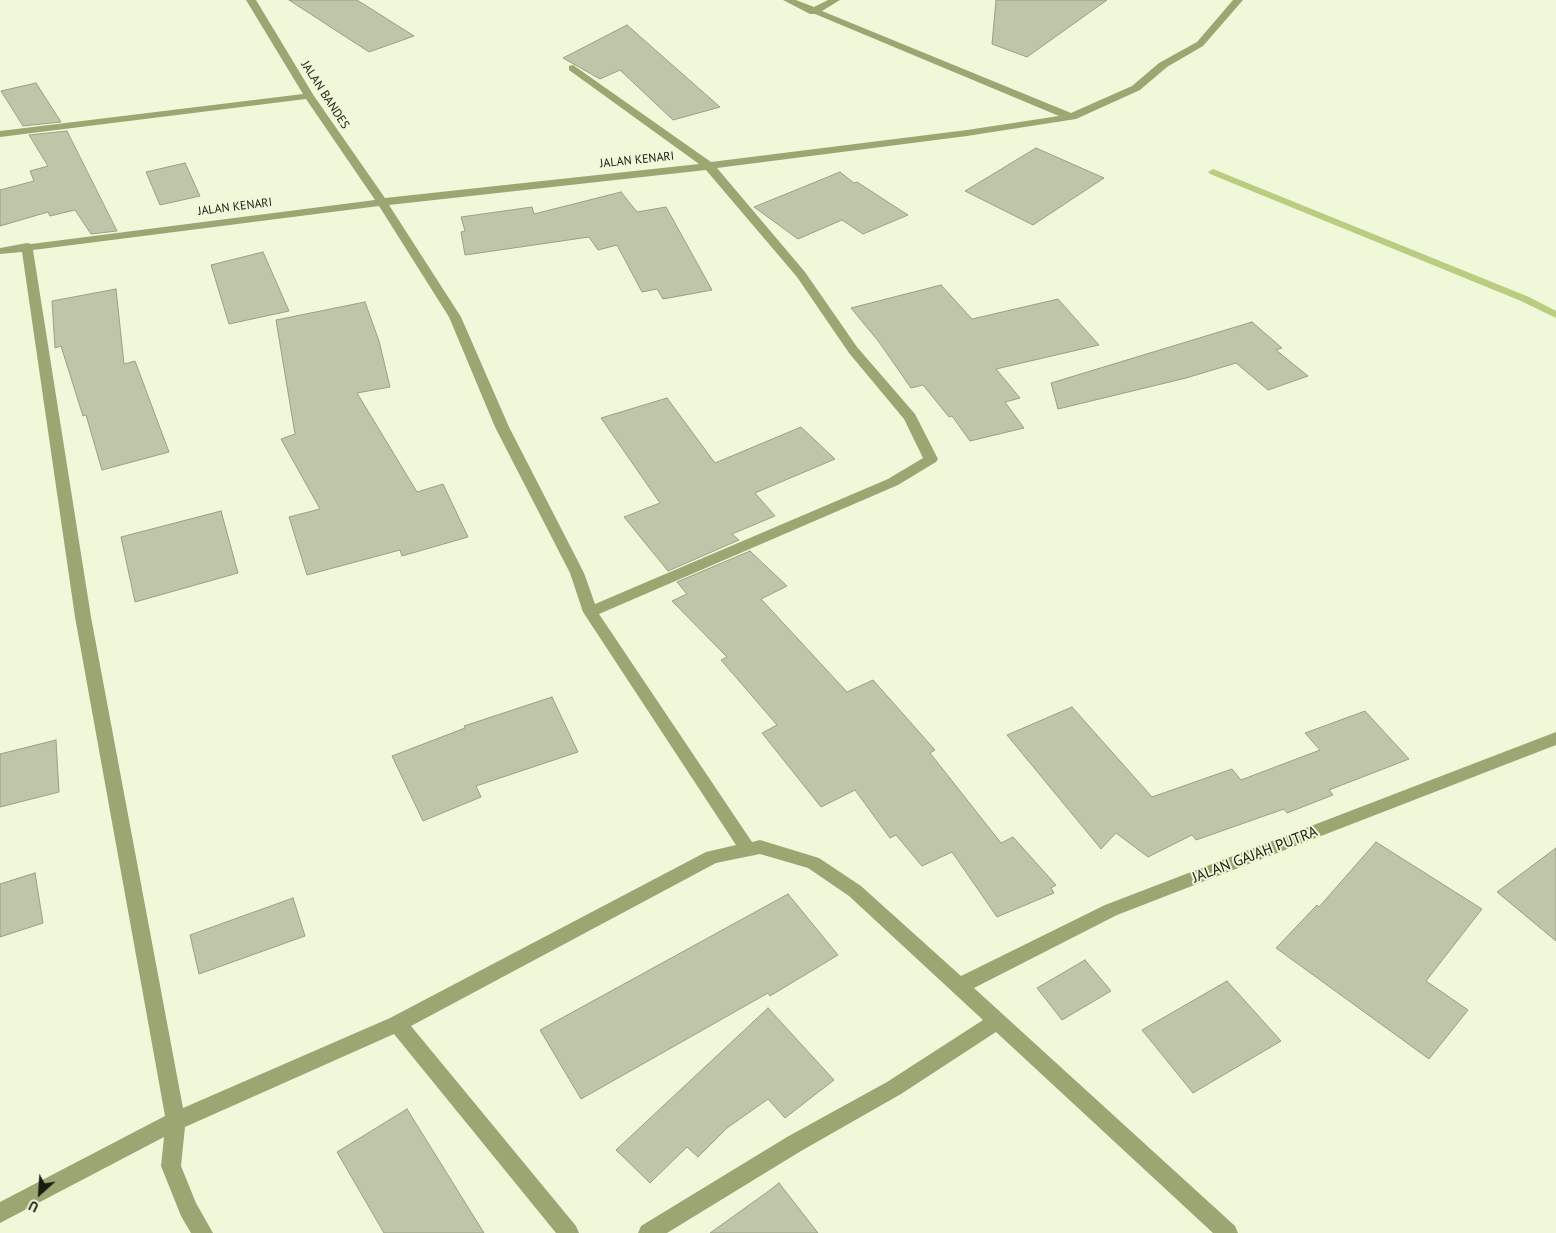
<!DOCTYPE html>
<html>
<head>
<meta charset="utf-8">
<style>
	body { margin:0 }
	#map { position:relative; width:1556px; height:1233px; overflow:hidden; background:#f0f8da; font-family:"PT Sans",sans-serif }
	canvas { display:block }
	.north { position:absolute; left:15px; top:1168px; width:50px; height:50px; -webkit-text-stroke:4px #f0f8da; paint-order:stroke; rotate:206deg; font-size:14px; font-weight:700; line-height:20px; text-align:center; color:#181b10 }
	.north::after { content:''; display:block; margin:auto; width:18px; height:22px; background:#181b10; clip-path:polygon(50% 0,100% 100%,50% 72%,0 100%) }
</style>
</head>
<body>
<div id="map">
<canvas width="1556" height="1233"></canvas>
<div class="north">U</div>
</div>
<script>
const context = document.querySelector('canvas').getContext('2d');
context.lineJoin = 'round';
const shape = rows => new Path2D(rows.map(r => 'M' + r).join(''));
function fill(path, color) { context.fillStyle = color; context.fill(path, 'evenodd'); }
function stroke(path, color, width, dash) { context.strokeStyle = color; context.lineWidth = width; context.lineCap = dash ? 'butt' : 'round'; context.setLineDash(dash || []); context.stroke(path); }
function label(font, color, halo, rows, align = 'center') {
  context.font = font + ' "PT Sans",sans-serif'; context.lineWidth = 4; context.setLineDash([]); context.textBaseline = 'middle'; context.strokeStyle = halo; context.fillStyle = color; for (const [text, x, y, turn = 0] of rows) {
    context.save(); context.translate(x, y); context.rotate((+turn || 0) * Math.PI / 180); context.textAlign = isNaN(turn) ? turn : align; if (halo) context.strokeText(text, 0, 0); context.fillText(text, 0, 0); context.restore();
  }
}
fill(shape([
	[1213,169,1529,297,1556,311,1556,318,1521,301,1210,174,1208,172,1213,169]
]), '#bacc7f');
const building = shape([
	[289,0,357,0,414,36,369,52,289,0],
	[996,0,1107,0,1027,57,992,44,996,0],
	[627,25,720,107,673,120,620,70,600,79,563,58,627,25],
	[36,83,61,122,23,126,1,91,36,83],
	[67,131,117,231,91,234,75,210,50,216,48,212,0,226,0,190,34,181,30,171,48,166,29,135,67,131],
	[1036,148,1104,178,1033,225,965,191,1036,148],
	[185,163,200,196,160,205,146,172,185,163],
	[840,172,854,183,857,182,908,215,863,234,842,220,798,239,754,207,840,172],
	[621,192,637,212,666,207,712,290,663,299,657,289,642,292,617,245,598,250,589,237,465,255,461,232,465,231,461,217,532,207,534,214,621,192],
	[263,252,289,311,229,324,211,265,263,252],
	[941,285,972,319,1058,299,1099,345,996,369,1020,398,1005,402,1024,428,970,441,952,416,949,417,923,385,911,388,879,342,851,308,941,285],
	[116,289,124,364,135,361,169,452,102,470,86,415,83,416,61,346,55,348,52,301,116,289],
	[365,302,379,341,390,387,357,393,417,492,443,484,468,537,402,556,400,550,307,575,289,517,320,509,281,439,295,434,276,320,365,302],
	[1252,322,1282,348,1276,350,1308,376,1268,390,1236,363,1186,378,1058,409,1051,383,1252,322],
	[667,398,715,463,801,427,835,459,755,493,775,516,732,534,739,540,668,571,624,517,660,503,601,418,667,398],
	[221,511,238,573,135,602,121,537,221,511],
	[750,551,787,586,761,599,847,692,873,680,935,750,930,753,1001,843,1013,837,1056,885,1051,888,1054,893,997,917,952,852,922,866,896,835,890,838,855,790,821,807,762,733,777,725,721,660,727,657,672,601,687,594,677,582,750,551],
	[552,697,578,752,476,786,481,797,423,821,392,756,465,728,464,726,552,697],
	[1072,707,1152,797,1232,769,1241,780,1320,750,1305,733,1365,711,1409,759,1329,790,1333,795,1287,813,1284,809,1196,840,1192,835,1148,857,1116,833,1101,849,1007,735,1072,707],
	[56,740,59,792,0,807,0,754,56,740],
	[1376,842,1482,909,1426,981,1468,1010,1429,1059,1276,948,1317,905,1319,907,1376,842],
	[1556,848,1556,941,1497,892,1556,848],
	[35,873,43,923,0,937,0,884,35,873],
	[788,894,838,955,770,996,768,993,581,1099,540,1030,788,894],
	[293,898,305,936,199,974,190,935,293,898],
	[1085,960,1111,991,1062,1020,1037,988,1085,960],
	[1227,981,1281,1041,1193,1093,1142,1030,1227,981],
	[768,1008,834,1080,785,1118,768,1099,727,1128,698,1157,687,1147,650,1183,616,1150,768,1008],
	[407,1109,484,1233,384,1233,337,1152,407,1109],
	[779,1183,818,1233,710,1233,766,1193,779,1183]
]);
fill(building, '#bec5a9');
stroke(building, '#99a084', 1);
fill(shape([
	[246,0,256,0,314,96,385,198,699,164,569,70,569,66,573,65,711,162,967,130,1059,116,815,14,810,14,783,0,796,0,814,7,828,0,840,0,822,11,1071,113,1132,86,1159,63,1197,42,1233,0,1243,0,1203,46,1167,67,1140,90,1076,119,967,136,717,168,805,272,857,347,915,414,938,459,936,462,898,485,599,614,752,842,760,840,819,858,861,886,961,976,1105,905,1556,732,1556,745,1117,915,974,988,1235,1226,1238,1233,1213,1233,996,1032,901,1094,801,1151,667,1233,638,1233,641,1226,787,1137,887,1082,983,1020,849,896,808,868,760,854,716,863,411,1026,576,1226,579,1233,556,1233,394,1034,185,1127,181,1166,196,1203,213,1233,191,1233,181,1216,161,1166,164,1137,0,1223,0,1202,165,1116,75,617,22,252,0,254,0,248,27,243,31,244,375,200,306,99,0,137,0,131,303,94,246,0],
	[706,170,797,277,849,353,904,419,923,458,888,479,595,604,584,573,509,427,461,317,389,205,706,170],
	[379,206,449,317,495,427,570,573,583,612,736,845,706,852,390,1018,183,1108,91,617,33,250,379,206]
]), '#9ba773');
label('12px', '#181b10', '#f0f8da', [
	["JALAN BANDES",325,95,57],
	["JALAN KENARI",637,160,-6],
	["JALAN KENARI",235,207,-7]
]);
label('15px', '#181b10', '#f0f8da', [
	["JALAN GAJAH PUTRA",1255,855,-21]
]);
</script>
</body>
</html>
